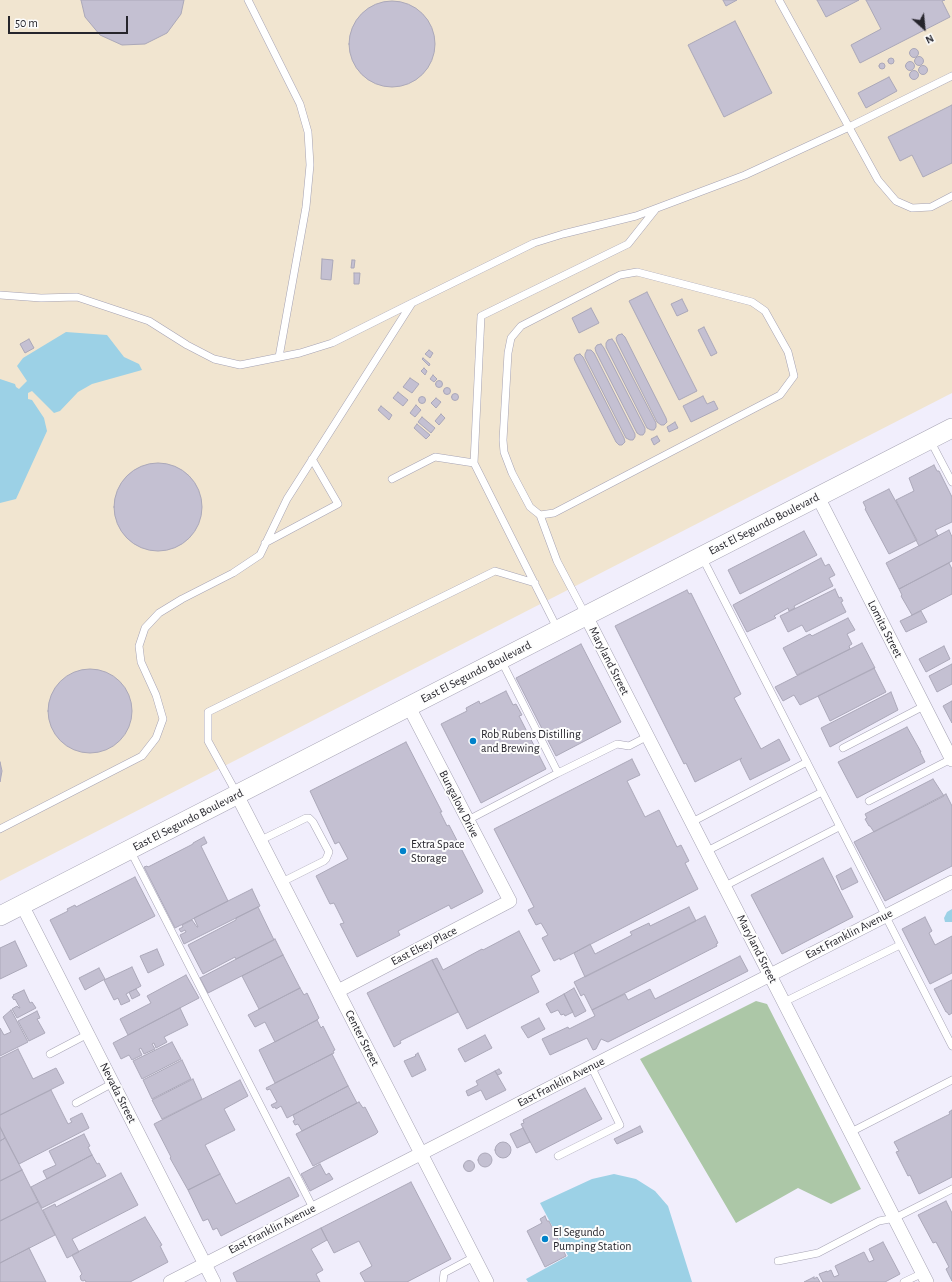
<!DOCTYPE html>
<html>
<head>
<meta charset="utf-8">
<style>
	body { margin:0 }
	#map { position:relative; width:952px; height:1282px; overflow:hidden; background:#f1eefc; font-family:"Alegreya Sans",sans-serif }
	canvas { display:block }
	.north { position:absolute; left:904px; top:8px; width:40px; height:40px; -webkit-text-stroke:3px #fdfdfd; paint-order:stroke; rotate:153deg; font-size:11px; font-weight:700; line-height:16px; text-align:center; color:#26252c }
	.north::after { content:''; display:block; margin:auto; width:14px; height:18px; background:#26252c; clip-path:polygon(50% 0,100% 100%,50% 72%,0 100%) }
	.scale { position:absolute; left:8px; top:16px; width:120px; height:18px; box-sizing:border-box; border:2px solid #26252c; border-top:0; padding-left:5px; font-size:12px; line-height:14px; white-space:nowrap; color:#26252c; -webkit-text-stroke:3px #fdfdfd; paint-order:stroke }
</style>
</head>
<body>
<div id="map">
<canvas width="952" height="1282"></canvas>
<div class="north">N</div>
<div class="scale">50 m</div>
</div>
<script>
const context = document.querySelector('canvas').getContext('2d');
context.lineJoin = 'round';
function fill(path, color) { context.fillStyle = color; context.fill(path, 'evenodd'); }
const shape = rows => new Path2D(rows.map(r => 'M' + r).join(''));
function stroke(path, color, width, dash) { context.strokeStyle = color; context.lineWidth = width; context.lineCap = dash ? 'butt' : 'round'; context.setLineDash(dash || []); context.stroke(path); }
function label(font, color, halo, rows, align = 'center') {
  context.font = font + ' "Alegreya Sans",sans-serif'; context.lineWidth = 4; context.setLineDash([]); context.textBaseline = 'middle'; context.strokeStyle = halo; context.fillStyle = color; for (const [text, x, y, turn = 0] of rows) {
    context.save(); context.translate(x, y); context.rotate((+turn || 0) * Math.PI / 180); context.textAlign = isNaN(turn) ? turn : align; if (halo) context.strokeText(text, 0, 0); context.fillText(text, 0, 0); context.restore();
  }
}
fill(shape([
	[0,0,952,0,952,393,0,881]
]), '#f1e5d0');
fill(shape([
	[756,1001,767,1004,861,1189,831,1204,798,1188,736,1223,640,1059]
]), '#acc7a7');
fill(shape([
	[66,332,107,335,124,357,139,364,142,370,92,384,78,392,60,411,54,413,32,391,28,393,28,399,32,400,44,418,47,431,16,499,0,503,0,379,15,384,16,387,19,389,27,381,17,366,23,358],
	[952,909,952,922,945,922,944,918,947,912],
	[614,1174,636,1179,655,1191,668,1206,692,1282,528,1282,526,1279,568,1256,540,1203,592,1179]
]), '#9cd1e6');
const building = shape([
	[81,0,184,0,181,14,167,33,145,44,122,45,100,35,85,17,81,0],
	[723,0,737,0,726,6,723,0],
	[817,0,859,0,826,17,817,0],
	[866,0,945,0,942,1,950,17,860,63,851,45,881,29,866,0],
	'349 44a43 43 0 1 1 86 0a43 43 0 1 1-86 0Z',
	[735,21,772,93,724,117,688,45,735,21],
	'909.5 53a4.5 4.5 0 1 1 9 0a4.5 4.5 0 1 1-9 0Z',
	'914.5 61a4.5 4.5 0 1 1 9 0a4.5 4.5 0 1 1-9 0Z',
	'888 61a3 3 0 1 1 6 0a3 3 0 1 1-6 0Z',
	'905.5 66a4.5 4.5 0 1 1 9 0a4.5 4.5 0 1 1-9 0Z',
	'879 66a3 3 0 1 1 6 0a3 3 0 1 1-6 0Z',
	'918.5 70a4.5 4.5 0 1 1 9 0a4.5 4.5 0 1 1-9 0Z',
	'909.5 75a4.5 4.5 0 1 1 9 0a4.5 4.5 0 1 1-9 0Z',
	[889,77,897,91,866,108,858,93,889,77],
	[952,105,952,163,923,177,912,155,900,161,888,137,952,105],
	[322,259,333,260,331,280,321,279,322,259],
	[352,260,355,260,354,268,351,268,352,260],
	[354,273,360,273,359,284,354,284,354,273],
	[647,292,697,391,679,400,629,301,647,292],
	[682,299,688,311,677,316,671,304,682,299],
	[591,308,599,323,579,333,572,318,591,308],
	[704,327,717,353,711,356,698,330,704,327],
	[622,334,625,337,666,418,667,422,664,425,661,425,657,422,617,342,616,338,618,335,622,334],
	[29,339,34,348,25,353,20,344,29,339],
	[612,339,615,343,656,423,656,427,654,430,651,430,647,428,606,347,606,343,608,340,612,339],
	[601,344,604,348,645,428,645,432,643,435,640,435,637,433,596,352,595,348,597,345,601,344],
	[429,350,433,353,430,358,425,354,429,350],
	[587,350,591,350,594,353,635,434,635,437,633,440,630,440,626,438,585,357,585,354,587,350],
	[580,354,583,357,624,438,625,442,622,445,619,445,616,442,575,361,574,358,576,355,580,354],
	[423,358,430,364,429,366,422,359,423,358],
	[424,368,427,371,425,375,421,371,424,368],
	[433,375,437,379,434,382,430,379,433,375],
	[410,378,419,384,412,393,403,387,410,378],
	'435.5 384a3.5 3.5 0 1 1 7 0a3.5 3.5 0 1 1-7 0Z',
	'443.5 391a3.5 3.5 0 1 1 7 0a3.5 3.5 0 1 1-7 0Z',
	[398,392,408,400,403,406,393,398,398,392],
	'451.5 397a3.5 3.5 0 1 1 7 0a3.5 3.5 0 1 1-7 0Z',
	[703,396,707,404,714,401,718,409,691,422,683,406,703,396],
	'418.5 400a3.5 3.5 0 1 1 7 0a3.5 3.5 0 1 1-7 0Z',
	[436,398,441,402,436,408,431,403,436,398],
	[416,405,421,410,415,417,410,413,416,405],
	[381,406,392,415,389,420,378,410,381,406],
	[441,414,445,418,439,425,435,421,441,414],
	[422,417,435,428,431,433,418,422,422,417],
	[675,422,678,428,669,432,667,427,675,422],
	[417,424,430,435,426,439,414,428,417,424],
	[657,436,660,441,654,445,651,439,657,436],
	'114 507a44 44 0 1 1 88 0a44 44 0 1 1-88 0Z',
	[934,465,937,471,939,471,952,497,952,522,935,530,938,536,919,546,896,500,914,491,909,478,934,465],
	[889,489,917,540,889,554,865,509,866,508,863,502,889,489],
	[949,530,952,537,952,561,899,589,886,563,949,530],
	[804,531,817,555,740,594,728,570,804,531],
	[821,558,825,566,829,564,835,575,829,578,833,586,794,606,795,608,789,611,788,608,774,616,776,618,747,632,733,605,821,558],
	[949,563,952,569,952,594,912,615,901,596,902,595,899,589,949,563],
	[835,589,839,598,841,597,843,601,841,602,846,612,806,632,802,625,788,632,780,616,835,589],
	[687,590,689,594,691,593,741,694,734,698,761,749,779,739,790,760,750,780,740,760,742,758,695,782,686,763,684,764,615,626,687,590],
	[921,611,927,622,906,632,900,621,921,611],
	[848,618,855,630,847,634,852,644,849,646,850,649,797,675,783,648,810,634,812,636,848,618],
	[862,643,875,668,800,705,794,695,783,701,775,687,862,643],
	[581,644,621,722,556,756,516,678,581,644],
	[944,646,950,659,926,672,919,659,944,646],
	[952,664,952,684,937,692,929,676,952,664],
	[874,668,886,692,830,721,818,696,874,668],
	'48 711a42 42 0 1 1 84 0a42 42 0 1 1-84 0Z',
	[506,691,513,705,516,704,522,715,519,716,546,769,481,803,441,724,467,711,466,708,479,701,480,704,506,691],
	[891,692,898,710,830,747,821,728,891,692],
	[952,701,952,723,943,706,952,701],
	[907,727,921,752,920,752,925,762,857,798,838,762,907,727],
	[406,742,442,812,440,812,447,826,449,825,483,891,482,893,451,909,449,905,398,931,400,935,357,957,340,924,344,923,334,903,330,904,316,876,348,859,339,842,335,844,310,791,406,742],
	[632,759,640,775,627,781,645,817,659,810,677,847,681,845,689,861,685,863,698,889,560,960,560,958,554,961,542,938,548,935,541,923,536,925,528,910,534,907,494,829,632,759],
	[0,762,2,771,0,782,0,762],
	[933,779,944,796,874,832,870,826,869,826,865,819,867,818,865,814,933,779],
	[946,794,952,806,952,866,885,901,854,842,946,794],
	[204,837,207,843,201,846,228,901,175,928,144,867,147,866,148,867,193,844,193,843,204,837],
	[823,858,853,917,782,954,751,895,823,858],
	[851,868,858,882,842,890,836,876,851,868],
	[135,877,155,916,70,960,50,920,68,911,67,909,75,905,76,907,135,877],
	[252,889,260,906,184,944,180,935,186,932,185,930,181,932,179,929,183,927,182,925,192,920,197,927,198,927,194,918,252,889],
	[258,907,274,940,236,959,235,957,203,974,188,945,236,920,236,918,258,907],
	[689,907,696,921,585,977,574,953,590,944,595,954,632,935,630,932,649,923,650,926,689,907],
	[705,916,718,943,716,944,717,946,592,1010,584,994,581,996,574,982,705,916],
	[925,917,932,931,929,933,935,945,952,936,952,973,930,984,902,929,925,917],
	[519,931,540,971,531,976,539,992,467,1029,432,960,437,958,443,970,482,949,483,950,519,931],
	[275,939,283,955,208,993,200,978,275,939],
	[15,941,27,966,0,979,0,948,15,941],
	[157,949,164,965,148,973,140,956,157,949],
	[283,955,300,988,259,1009,242,976,283,955],
	[740,956,748,971,608,1042,601,1039,596,1049,593,1050,587,1038,550,1055,542,1039,568,1027,569,1029,595,1016,592,1010,625,994,628,1000,650,989,655,999,740,956],
	[432,960,458,1012,400,1041,401,1043,394,1047,367,993,432,960],
	[132,967,141,986,126,994,130,1001,121,1005,118,998,114,1000,104,980,132,967],
	[99,968,105,979,85,990,79,978,99,968],
	[186,975,199,998,128,1035,120,1019,151,1003,147,996,186,975],
	[952,980,952,1013,949,1015,947,1012,946,1012,934,989,952,980],
	[300,988,304,995,307,993,319,1018,317,1020,275,1042,265,1022,255,1027,248,1015,300,988],
	[574,988,586,1011,575,1017,564,994,574,988],
	[136,989,140,995,132,999,129,992,136,989],
	[24,990,30,1003,32,1002,36,1008,17,1018,12,1009,17,1006,19,1008,20,1008,15,999,14,1000,12,997,14,996,13,995,24,990],
	[564,994,573,1012,565,1016,564,1014,561,1015,558,1010,551,1013,546,1004,564,994],
	[180,1008,188,1025,164,1037,167,1042,156,1048,154,1043,152,1044,155,1049,144,1054,141,1048,139,1049,142,1055,132,1060,129,1055,121,1059,113,1043,180,1008],
	[11,1010,28,1042,0,1056,0,1028,4,1035,11,1032,3,1017,11,1010],
	[37,1011,40,1018,37,1019,45,1033,29,1041,18,1021,37,1011],
	[539,1018,545,1029,528,1038,521,1027,539,1018],
	[317,1020,321,1028,323,1026,335,1050,333,1051,334,1053,275,1083,259,1050,317,1020],
	[485,1035,492,1048,465,1062,458,1049,485,1035],
	[172,1042,181,1059,142,1079,133,1061,172,1042],
	[18,1049,33,1079,56,1068,64,1083,0,1115,0,1058,18,1049],
	[418,1053,426,1070,412,1077,404,1061,416,1056,415,1055,418,1053],
	[332,1054,348,1086,287,1118,281,1106,276,1109,275,1107,273,1108,271,1105,277,1102,270,1089,267,1090,266,1088,332,1054],
	[182,1060,191,1079,152,1099,143,1080,182,1060],
	[499,1069,502,1073,498,1075,495,1071,499,1069],
	[495,1071,506,1090,486,1100,481,1090,468,1096,466,1091,478,1085,476,1081,495,1071],
	[193,1079,202,1099,162,1119,152,1100,193,1079],
	[240,1080,248,1096,224,1109,235,1130,205,1145,220,1174,188,1190,170,1158,171,1157,154,1124,240,1080],
	[348,1086,357,1103,302,1131,298,1124,295,1125,293,1121,295,1120,293,1115,348,1086],
	[585,1088,602,1119,536,1153,521,1124,524,1123,523,1120,585,1088],
	[51,1090,68,1124,72,1122,70,1119,82,1113,89,1128,19,1164,0,1127,0,1115,51,1090],
	[359,1102,363,1108,365,1107,378,1132,376,1134,313,1166,296,1134,359,1102],
	[952,1110,952,1177,919,1194,910,1175,908,1176,896,1152,899,1151,894,1142,950,1114,949,1112,952,1110],
	[640,1126,643,1132,617,1144,614,1139,640,1126],
	[0,1127,5,1138,0,1141,0,1127],
	[523,1128,530,1142,517,1148,510,1134,523,1128],
	[84,1134,90,1146,88,1147,92,1155,47,1179,43,1171,56,1165,49,1151,84,1134],
	[5,1138,22,1170,0,1181,0,1141,5,1138],
	'495 1150a8 8 0 1 1 16 0a8 8 0 1 1-16 0Z',
	'478 1160a7 7 0 1 1 14 0a7 7 0 1 1-14 0Z',
	[92,1155,97,1164,99,1163,106,1176,42,1208,31,1187,92,1155],
	'463.5 1166a5.5 5.5 0 1 1 11 0a5.5 5.5 0 1 1-11 0Z',
	[320,1164,326,1175,329,1173,333,1179,310,1191,301,1174,320,1164],
	[22,1170,38,1202,0,1221,0,1181,22,1170],
	[121,1173,138,1205,72,1239,79,1252,67,1258,43,1210,55,1204,56,1207,121,1173],
	[220,1174,236,1204,289,1177,299,1196,221,1236,217,1228,213,1230,208,1219,203,1221,188,1190,220,1174],
	[411,1182,451,1259,407,1282,365,1282,360,1273,372,1266,359,1241,334,1253,321,1228,411,1182],
	[946,1201,952,1213,952,1281,946,1269,949,1267,936,1242,933,1243,918,1215,946,1201],
	[38,1202,55,1235,0,1263,0,1221,38,1202],
	[545,1216,547,1221,549,1221,566,1256,545,1267,527,1231,542,1223,540,1219,545,1216],
	[145,1217,162,1245,160,1246,168,1262,130,1282,86,1282,85,1280,83,1281,81,1280,80,1276,82,1274,72,1255,145,1217],
	[321,1228,327,1240,311,1249,323,1270,316,1274,320,1282,237,1282,233,1273,321,1228],
	[883,1242,900,1274,885,1282,823,1282,819,1274,827,1271,827,1272,831,1270,834,1277,839,1275,835,1266,864,1252,869,1262,874,1260,869,1249,883,1242],
	[29,1248,46,1282,0,1282,0,1263,29,1248],
	[814,1277,814,1279,817,1277,820,1282,804,1282,814,1277]
]);
fill(building, '#c4c0d2');
stroke(building, '#aba8b9', 1);
const service = shape([
	[248,0,300,104,308,132,310,165,306,207,279,357],
	[779,0,878,180,896,201,912,208,931,207,952,196],
	[0,295,41,298,77,297,149,321,187,345,214,359,240,365,300,353,332,343,412,303],
	[930,440,952,482],
	[392,479,435,457,474,463],
	[540,515,530,507,512,473,504,452,503,440,508,353,511,338,521,326,620,275,637,272,752,302,765,311,788,352,794,376,780,395,554,513,540,515,557,561,586,616],
	[265,543,338,504,312,459],
	[702,557,952,1046],
	[558,630,474,463,481,316,628,244,655,210],
	[843,748,924,706],
	[558,773,617,744,629,746,648,736],
	[237,794,208,741,208,712,495,571,535,583],
	[869,801,951,759],
	[468,820,558,773,501,660],
	[692,822,807,762],
	[0,829,142,756,156,738,163,719,156,695,141,662,139,646,145,628,159,613,182,599,233,573,260,555,287,499,412,303,534,243,563,234,636,216,745,175,849,127,952,76],
	[261,840,306,818,309,818,313,822,329,852,326,859,324,861,282,882],
	[130,850,313,1208],
	[707,851,822,792],
	[725,886,839,827],
	[784,1002,900,945],
	[50,1054,88,1034],
	[76,1103,113,1083],
	[851,1132,952,1080],
	[558,1156,620,1125,591,1066],
	[778,1261,818,1253,879,1221,895,1218,952,1189],
	[443,1282,444,1273,474,1257],
	[904,1282,923,1273]
]);
const minor = shape([
	[818,497,952,760],
	[586,616,927,1282],
	[237,795,487,1282],
	[22,905,214,1282],
	[338,991,510,901,409,707],
	[170,1282,952,882]
]);
const secondary = shape([
	[0,916,952,428]
]);
stroke(service, '#a6a3b4', 8);
stroke(minor, '#a6a3b4', 14);
stroke(secondary, '#a6a3b4', 20);
stroke(service, '#fff', 7);
stroke(minor, '#fff', 13);
stroke(secondary, '#fff', 19);
for (const [x, y, r, color] of [
	[473,741,4,"#0082ca"],
	[403,851,4,"#0082ca"],
	[545,1239,4,"#0082ca"]
]) { const dot = new Path2D(); dot.arc(x, y, r, 0, 2 * Math.PI); context.fillStyle = color; context.fill(dot); stroke(dot, '#fdfdfd', 1.5); }
label('12px', '#26252c', '#fdfdfd', [
	["East El Segundo Boulevard",764,524,-27],
	["Lomita Street",885,629,63],
	["Maryland Street",609,661,63],
	["East El Segundo Boulevard",476,672,-27],
	["Bungalow Drive",459,804,63],
	["East El Segundo Boulevard",188,820,-27],
	["East Franklin Avenue",849,934,-27],
	["East Elsey Place",424,946,-27],
	["Maryland Street",757,949,63],
	["Center Street",362,1038,63],
	["East Franklin Avenue",561,1082,-27],
	["Nevada Street",118,1093,63],
	["East Franklin Avenue",272,1229,-27]
]);
label('12px', '#26252c', '#fdfdfd', [
	["Rob Rubens Distilling",481,734],
	["and Brewing",481,748],
	["Extra Space",411,844],
	["Storage",411,858],
	["El Segundo",553,1232],
	["Pumping Station",553,1246]
], 'left');
</script>
</body>
</html>
